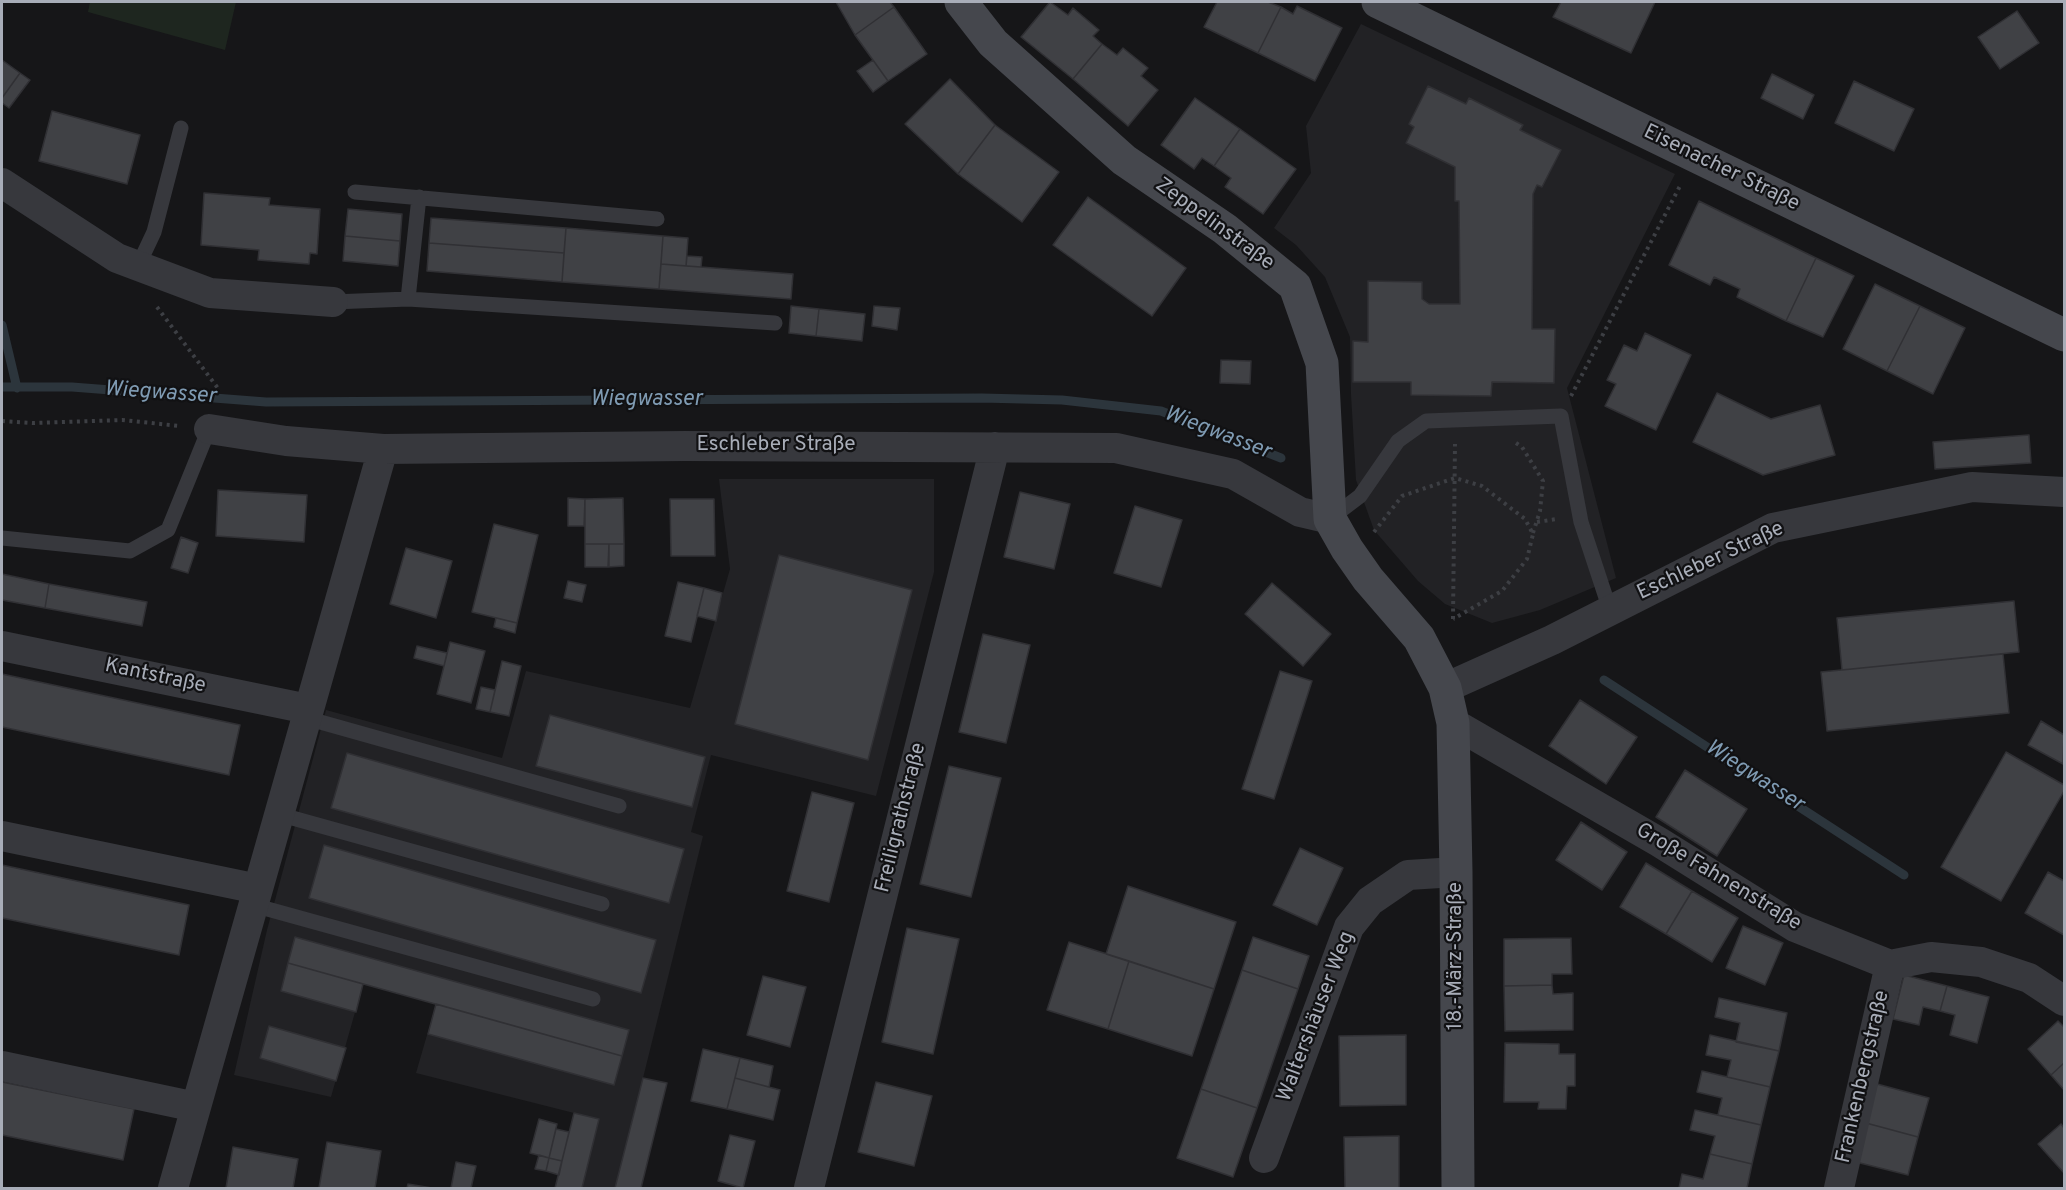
<!DOCTYPE html>
<html>
<head>
<meta charset="utf-8">
<style>
	body { margin:0 }
	#map { position:relative; width:2066px; height:1190px; overflow:hidden; background:#161618; font-family:Overpass,sans-serif }
	canvas { display:block }
	.frame { position:absolute; inset:0; border:3px solid #a8adb8; pointer-events:none }
</style>
</head>
<body>
<div id="map">
<canvas width="2066" height="1190"></canvas>
<div class="frame"></div>
</div>
<script>
const context = document.querySelector('canvas').getContext('2d');
context.lineJoin = 'round';
function fill(path, color) { context.fillStyle = color; context.fill(path, 'evenodd'); }
const shape = rows => new Path2D(rows.map(r => 'M' + r).join(''));
function stroke(path, color, width, dash) { context.strokeStyle = color; context.lineWidth = width; context.lineCap = dash ? 'butt' : 'round'; context.setLineDash(dash || []); context.stroke(path); }
function label(font, color, halo, rows, align = 'center') {
  context.font = font + ' Overpass,sans-serif'; context.lineWidth = 4.5; context.setLineDash([]); context.textBaseline = 'middle'; context.strokeStyle = halo; context.fillStyle = color; for (const [text, x, y, turn = 0] of rows) {
    context.save(); context.translate(x, y); context.rotate((+turn || 0) * Math.PI / 180); context.textAlign = isNaN(turn) ? turn : align; if (halo) context.strokeText(text, 0, 0); context.fillText(text, 0, 0); context.restore();
  }
}
fill(shape([
	[1361,24,1675,174,1567,388,1616,578,1540,610,1492,623,1445,604,1418,581,1374,530,1356,480,1351,394,1350,337,1325,277,1296,245,1274,228,1311,173,1306,126],
	[719,479,934,479,934,572,876,796,711,755,691,832,703,836,643,1078,667,1083,641,1188,555,1188,574,1113,416,1073,436,1004,363,984,331,1097,234,1075,267,930,326,710,502,758,526,671,690,708,730,569]
]), '#222225');
fill(shape([
	[90,2,236,2,225,50,88,12]
]), '#1e261f');
stroke(shape([
	[2,325,17,388],
	[2,387,72,387,266,402,982,398,1062,400,1161,411,1281,458],
	[1604,680,1904,875]
]), '#2c353c', 9);
const building = shape([
	[836,2,890,2,894,7,855,35,836,2],
	[1050,2,1068,15,1073,8,1099,30,1093,36,1102,44,1073,79,1021,37,1050,2],
	[1217,2,1268,2,1281,7,1258,53,1204,27,1217,2],
	[1561,2,1655,2,1631,53,1553,17,1561,2],
	[1297,6,1342,28,1315,81,1258,53,1281,7,1293,14,1297,6],
	[894,7,927,54,888,81,855,35,894,7],
	[2017,11,2039,43,2000,69,1978,37,2017,11],
	[1102,44,1117,55,1123,48,1148,68,1141,76,1158,90,1128,126,1073,79,1102,44],
	[2,60,20,73,2,98,2,60],
	[873,60,888,81,873,92,857,71,873,60],
	[20,73,30,80,9,108,2,103,2,98,20,73],
	[1772,74,1814,95,1803,119,1761,98,1772,74],
	[950,79,995,125,958,174,905,124,950,79],
	[1854,81,1914,109,1894,151,1835,123,1854,81],
	[1428,86,1466,104,1469,98,1523,125,1520,130,1561,150,1542,187,1537,185,1533,194,1532,329,1555,329,1554,383,1492,382,1491,396,1411,395,1411,382,1353,382,1353,341,1368,342,1368,281,1422,282,1422,299,1429,304,1460,304,1459,201,1455,201,1455,167,1406,143,1414,127,1409,124,1428,86],
	[1195,98,1240,129,1214,166,1202,158,1194,169,1161,145,1195,98],
	[52,111,140,135,127,184,39,161,52,111],
	[995,125,1059,172,1022,222,958,174,995,125],
	[1240,129,1296,169,1263,214,1225,187,1231,178,1214,166,1240,129],
	[204,193,270,198,269,205,320,209,317,254,310,253,309,264,258,260,259,250,201,245,204,193],
	[1088,197,1186,268,1152,316,1053,245,1088,197],
	[1699,201,1816,258,1786,321,1737,297,1740,289,1714,277,1710,285,1669,265,1699,201],
	[348,209,402,214,400,241,345,236,348,209],
	[431,218,566,228,564,253,429,243,431,218],
	[566,228,663,236,659,289,562,282,566,228],
	[345,236,400,241,398,266,343,261,345,236],
	[663,236,688,238,686,266,661,264,663,236],
	[429,243,564,253,562,282,427,271,429,243],
	[687,256,702,257,701,267,686,266,687,256],
	[1816,258,1854,276,1823,337,1786,321,1816,258],
	[661,264,793,274,791,299,659,289,661,264],
	[1875,284,1920,306,1887,371,1843,349,1875,284],
	[791,306,819,309,816,336,789,333,791,306],
	[874,306,900,308,897,330,872,326,874,306],
	[1920,306,1965,328,1933,394,1887,371,1920,306],
	[819,309,865,314,862,341,816,336,819,309],
	[1645,333,1691,355,1656,430,1605,406,1616,384,1607,380,1624,345,1637,351,1645,333],
	[1221,360,1251,361,1250,384,1220,383,1221,360],
	[1717,393,1771,419,1820,405,1835,455,1763,475,1693,442,1717,393],
	[2029,435,2031,463,1935,469,1933,442,2029,435],
	[218,490,307,495,304,542,216,536,218,490],
	[1020,492,1070,504,1054,569,1004,557,1020,492],
	[568,498,585,499,584,526,568,526,568,498],
	[623,498,624,544,585,544,585,499,623,498],
	[670,499,714,499,715,556,671,556,670,499],
	[1135,506,1182,520,1161,587,1114,573,1135,506],
	[494,524,538,535,517,623,472,612,494,524],
	[181,537,198,543,188,573,171,568,181,537],
	[585,544,609,544,609,567,585,567,585,544],
	[609,544,624,544,624,566,608,567,609,544],
	[406,548,452,561,436,618,390,604,406,548],
	[779,555,912,590,868,760,735,724,779,555],
	[2,574,49,584,45,608,2,600,2,574],
	[568,581,586,585,582,602,564,598,568,581],
	[678,582,704,588,691,642,665,636,678,582],
	[1272,583,1331,634,1303,666,1245,614,1272,583],
	[49,584,147,602,142,626,45,608,49,584],
	[704,588,722,593,716,621,697,616,704,588],
	[2014,601,2019,652,1842,670,1837,618,2014,601],
	[496,618,517,623,515,633,494,627,496,618],
	[983,634,1030,645,1006,743,959,732,983,634],
	[450,642,485,651,471,703,437,694,450,642],
	[417,646,447,653,444,666,414,658,417,646],
	[2003,654,2009,713,1827,731,1821,672,2003,654],
	[502,661,521,666,509,716,490,712,502,661],
	[1280,671,1312,681,1274,799,1242,789,1280,671],
	[2,674,240,725,229,775,2,727,2,674],
	[481,687,495,690,490,712,476,709,481,687],
	[1580,700,1637,737,1606,784,1549,746,1580,700],
	[550,715,705,757,692,807,536,766,550,715],
	[2041,721,2064,735,2063,764,2028,745,2041,721],
	[2006,752,2064,785,2064,791,2001,901,1941,867,2006,752],
	[347,753,684,849,669,903,331,808,347,753],
	[949,766,1001,778,971,897,920,884,949,766],
	[1685,770,1747,809,1717,856,1656,817,1685,770],
	[812,792,854,803,829,902,787,891,812,792],
	[1581,822,1627,852,1602,890,1556,860,1581,822],
	[324,845,656,940,641,993,309,898,324,845],
	[1300,848,1343,868,1317,925,1273,905,1300,848],
	[1646,863,1692,891,1666,934,1620,907,1646,863],
	[2,865,189,905,179,955,2,918,2,865],
	[2048,872,2064,881,2064,935,2025,913,2048,872],
	[1128,886,1236,922,1214,989,1106,954,1128,886],
	[1692,891,1738,918,1712,962,1666,934,1692,891],
	[1743,926,1783,943,1765,985,1726,968,1743,926],
	[907,928,959,939,933,1054,882,1042,907,928],
	[295,937,629,1030,622,1056,288,963,295,937],
	[1253,937,1309,956,1298,989,1242,970,1253,937],
	[1571,938,1572,974,1552,974,1552,985,1504,986,1504,939,1571,938],
	[1069,942,1129,961,1108,1029,1047,1010,1069,942],
	[1129,961,1214,989,1192,1056,1108,1029,1129,961],
	[288,963,363,984,356,1012,281,991,288,963],
	[1242,970,1298,989,1257,1108,1201,1089,1242,970],
	[1904,975,1947,986,1940,1011,1923,1007,1919,1025,1893,1019,1904,975],
	[763,976,806,987,790,1047,747,1035,763,976],
	[1552,985,1553,994,1573,993,1573,1030,1505,1031,1504,986,1552,985],
	[1947,986,1989,997,1977,1043,1950,1035,1955,1015,1940,1011,1947,986],
	[1719,998,1787,1013,1779,1051,1736,1042,1740,1023,1715,1017,1719,998],
	[436,1004,622,1056,614,1085,428,1034,436,1004],
	[2058,1021,2064,1027,2064,1063,2051,1075,2028,1049,2058,1021],
	[269,1026,346,1048,336,1081,260,1058,269,1026],
	[1406,1035,1406,1105,1340,1106,1339,1036,1406,1035],
	[1710,1035,1779,1051,1770,1087,1727,1077,1731,1060,1706,1055,1710,1035],
	[1505,1043,1559,1044,1559,1054,1575,1054,1575,1086,1567,1086,1566,1109,1538,1109,1539,1102,1504,1102,1505,1043],
	[703,1049,740,1058,727,1109,691,1101,703,1049],
	[740,1058,773,1066,769,1087,735,1078,740,1058],
	[2064,1063,2064,1090,2051,1075,2064,1063],
	[1702,1071,1770,1087,1761,1125,1718,1115,1722,1098,1697,1092,1702,1071],
	[643,1078,667,1083,641,1188,615,1188,643,1078],
	[735,1078,780,1090,773,1120,727,1109,735,1078],
	[2,1082,134,1109,123,1160,2,1135,2,1082],
	[876,1082,932,1096,914,1166,858,1152,876,1082],
	[1877,1084,1929,1098,1918,1137,1866,1123,1877,1084],
	[1201,1089,1257,1108,1233,1177,1177,1158,1201,1089],
	[1695,1110,1761,1125,1752,1164,1710,1154,1715,1136,1690,1130,1695,1110],
	[574,1113,599,1119,582,1188,555,1188,574,1113],
	[539,1119,557,1124,549,1158,530,1153,539,1119],
	[1866,1123,1918,1137,1908,1175,1856,1162,1866,1123],
	[2061,1124,2064,1128,2064,1173,2038,1144,2061,1124],
	[556,1129,569,1132,562,1161,549,1158,556,1129],
	[730,1135,755,1141,743,1188,718,1181,730,1135],
	[1399,1136,1399,1188,1345,1188,1344,1137,1399,1136],
	[327,1142,381,1151,375,1188,319,1188,327,1142],
	[233,1147,298,1159,293,1188,226,1188,233,1147],
	[1710,1154,1752,1164,1747,1188,1679,1188,1682,1174,1703,1179,1710,1154],
	[539,1155,549,1158,546,1171,535,1169,539,1155],
	[549,1158,562,1161,559,1175,546,1171,549,1158],
	[456,1162,476,1166,471,1188,451,1188,456,1162],
	[408,1184,432,1188,407,1188,408,1184]
]);
fill(building, '#404145');
stroke(building, '#303034', 1.5);
stroke(shape([
	[157,307,220,391],
	[1571,396,1681,184],
	[2,421,33,423,122,420,180,426],
	[1516,443,1522,447,1543,481,1540,511,1533,533],
	[1537,522,1557,519],
	[1374,532,1402,496,1455,478,1482,486,1525,519,1533,534,1527,559,1502,591,1453,619],
	[1453,619,1455,444]
]), '#3d3f44', 4, [3, 4.5]);
stroke(shape([
	[355,192,657,219],
	[138,266,154,232,181,128],
	[408,299,419,197],
	[333,302,408,299,775,323],
	[1331,518,1360,496,1398,441,1426,421,1561,416,1581,522,1610,610],
	[2,538,130,551,168,530,209,429],
	[306,718,619,806],
	[278,814,602,904],
	[253,905,593,999]
]), '#37383d', 15);
stroke(shape([
	[2,183,117,258,210,293,333,302],
	[209,429,286,441,383,449,685,446,1116,448,1233,474,1300,512,1330,519],
	[2,646,308,709],
	[1445,688,1552,640,1773,528,1972,487,2064,492],
	[1453,723,1659,842,1795,927,1890,965,1931,957,1981,962,2029,978,2064,1001],
	[2,836,258,889],
	[2,1066,196,1107],
	[1264,1158,1349,927,1370,901,1408,875,1456,872],
	[173,1188,383,449],
	[809,1188,995,447],
	[1839,1188,1890,965]
]), '#37383d', 30);
stroke(shape([
	[961,2,993,43,1124,160,1225,229,1295,286,1322,363,1330,519,1347,549,1368,579,1419,638,1445,688,1453,723,1456,872,1458,1188],
	[1378,2,2064,335]
]), '#45474d', 33);
label('21px', '#a8adb8', '#111113', [
	["Eisenacher Straße",1721,169,26],
	["Zeppelinstraße",1214,225,36],
	["Eschleber Straße",776,446],
	["Eschleber Straße",1711,562,-25],
	["Kantstraße",155,677,12],
	["Freiligrathstraße",902,818,-76],
	["Große Fahnenstraße",1718,878,31],
	["18.-März-Straße",1457,956,-90],
	["Waltershäuser Weg",1317,1017,-69],
	["Frankenbergstraße",1864,1077,-77]
]);
label('italic 22px', '#7f9bb3', '#111113', [
	["Wiegwasser",160,394,4],
	["Wiegwasser",646,401],
	["Wiegwasser",1217,434,21],
	["Wiegwasser",1754,777,33]
]);
</script>
</body>
</html>
